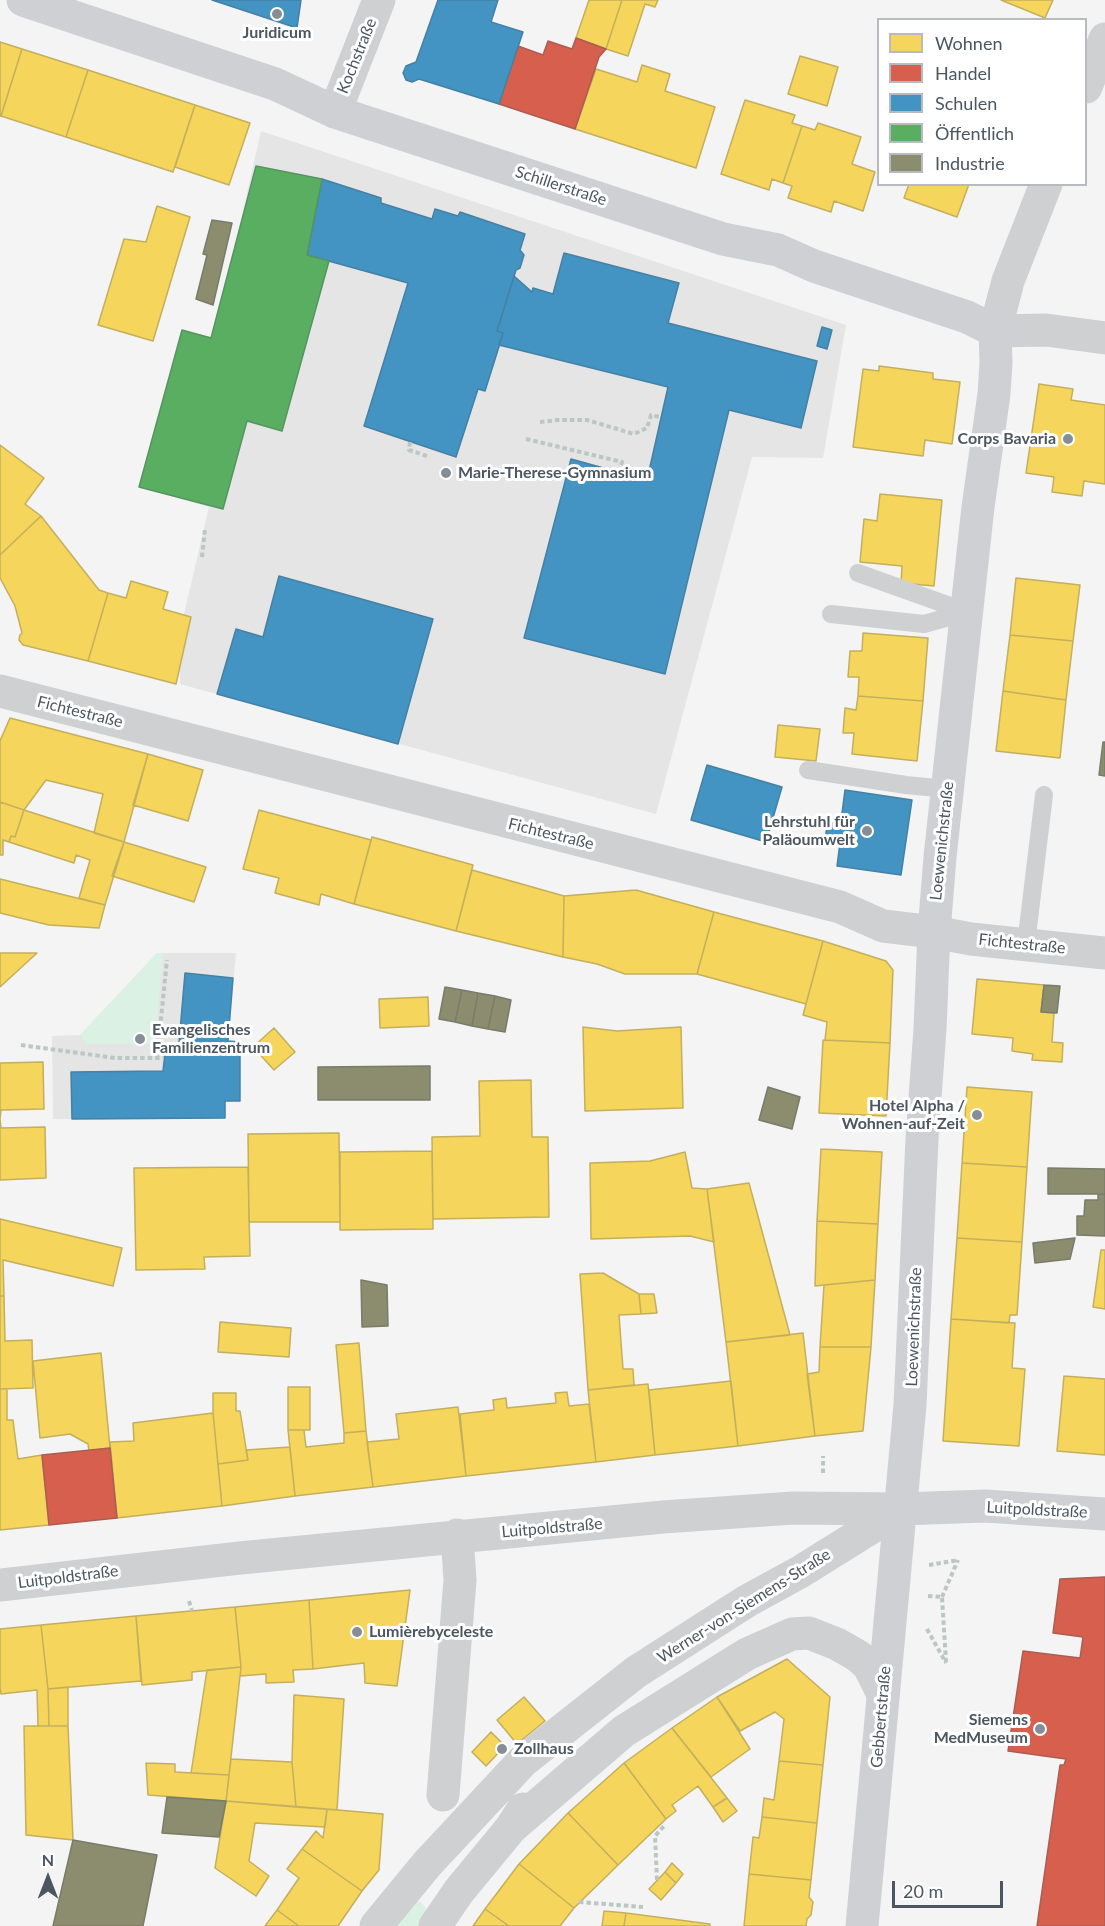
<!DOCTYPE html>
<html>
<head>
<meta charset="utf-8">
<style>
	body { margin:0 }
	#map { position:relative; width:1105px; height:1926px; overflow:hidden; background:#f4f4f4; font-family:Lato,sans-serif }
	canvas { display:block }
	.legend { position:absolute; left:877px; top:18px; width:210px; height:168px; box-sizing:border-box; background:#fff; border:2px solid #b7bbbf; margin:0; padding:8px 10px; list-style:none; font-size:18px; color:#4b5660 }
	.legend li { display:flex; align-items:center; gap:12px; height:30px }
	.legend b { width:30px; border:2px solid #b7bbbf }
	.north { position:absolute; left:18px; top:1848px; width:60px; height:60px; -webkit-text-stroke:4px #fff; paint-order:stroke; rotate:0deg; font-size:16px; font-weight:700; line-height:24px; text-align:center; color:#4b5660 }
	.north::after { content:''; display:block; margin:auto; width:21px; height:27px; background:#4b5660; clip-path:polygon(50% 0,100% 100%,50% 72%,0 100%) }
	.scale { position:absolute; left:892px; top:1881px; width:111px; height:27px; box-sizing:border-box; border:3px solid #4b5660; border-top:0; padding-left:8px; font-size:18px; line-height:21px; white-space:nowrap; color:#4b5660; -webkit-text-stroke:4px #fff; paint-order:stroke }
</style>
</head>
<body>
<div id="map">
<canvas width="1105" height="1926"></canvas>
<ul class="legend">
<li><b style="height:16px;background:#f6d55c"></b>Wohnen</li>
<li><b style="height:16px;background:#d6604d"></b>Handel</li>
<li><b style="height:16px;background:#4393c3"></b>Schulen</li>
<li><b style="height:16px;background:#5aae61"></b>Öffentlich</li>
<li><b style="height:16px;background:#8c8c6e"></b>Industrie</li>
</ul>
<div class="north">N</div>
<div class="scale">20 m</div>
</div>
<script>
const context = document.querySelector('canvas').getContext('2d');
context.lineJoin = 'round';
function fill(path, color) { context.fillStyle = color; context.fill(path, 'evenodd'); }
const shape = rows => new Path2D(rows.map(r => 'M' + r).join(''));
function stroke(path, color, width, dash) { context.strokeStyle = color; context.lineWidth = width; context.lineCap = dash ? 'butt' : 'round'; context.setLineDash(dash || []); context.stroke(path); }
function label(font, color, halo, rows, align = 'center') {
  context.font = font + ' Lato,sans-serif'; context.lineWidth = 6; context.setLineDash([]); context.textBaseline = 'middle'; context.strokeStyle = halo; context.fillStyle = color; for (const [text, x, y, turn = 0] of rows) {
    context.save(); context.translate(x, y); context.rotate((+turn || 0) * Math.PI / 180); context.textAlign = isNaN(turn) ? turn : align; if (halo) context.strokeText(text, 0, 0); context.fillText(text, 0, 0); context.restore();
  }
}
fill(shape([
	[261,131,846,325,823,458,752,457,656,814,180,684,180,640,184,614,209,507,139,487,182,330,211,337,227,281],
	[157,953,236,953,228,1041,240,1101,226,1101,225,1118,53,1119,52,1036,80,1035]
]), '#e6e5e6');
fill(shape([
	[157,953,163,953,155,1044,87,1044,80,1035],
	[416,1901,421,1902,428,1911,424,1926,394,1926]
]), '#daf1e3');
const homes = shape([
	[589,0,622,0,606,49,576,38,589,0],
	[622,0,658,0,655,7,645,4,628,56,606,49,622,0],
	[1001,0,1053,0,1045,18,1001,0],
	[0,42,22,49,1,116,0,116,0,42],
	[22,49,88,70,66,137,1,116,22,49],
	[800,56,838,67,827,106,788,94,800,56],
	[642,65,670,74,665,91,715,107,696,168,575,129,596,69,637,82,642,65],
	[88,70,195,105,173,172,66,137,88,70],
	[745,100,795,115,792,123,802,126,783,183,772,179,769,190,721,174,745,100],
	[195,105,250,123,229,185,175,167,195,105],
	[818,123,861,137,852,164,875,172,863,211,834,201,831,212,788,198,792,186,783,183,802,126,815,130,818,123],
	[909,184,969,184,957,217,904,198,909,184],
	[157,206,190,217,153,341,98,325,124,239,146,242,157,206],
	[879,366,933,373,933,379,960,382,952,444,925,440,923,456,853,447,863,369,879,371,879,366],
	[1039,384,1073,389,1071,400,1105,405,1105,484,1084,481,1082,496,1052,492,1054,477,1026,473,1039,384],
	[0,445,44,478,25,504,41,516,0,555,0,445],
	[880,494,942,500,934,586,901,583,902,566,860,562,864,519,877,521,880,494],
	[41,516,99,590,108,593,88,661,23,645,19,640,20,635,22,633,15,606,0,578,0,555,41,516],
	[1016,578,1080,585,1073,641,1010,635,1016,578],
	[131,581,168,592,163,609,191,617,176,684,88,661,108,593,126,598,131,581],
	[863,633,928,638,923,701,858,696,859,677,848,677,850,651,862,651,863,633],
	[1010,635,1073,641,1066,700,1003,691,1010,635],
	[1003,691,1066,700,1060,758,996,751,1003,691],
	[858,696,923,701,917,761,852,754,854,733,843,733,845,708,856,710,858,696],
	[10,718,148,754,124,842,94,833,103,794,46,780,24,810,0,802,0,741,10,718],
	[778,725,820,729,816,761,775,757,778,725],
	[148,754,203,770,188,821,133,805,148,754],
	[0,802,24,810,15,837,11,836,9,842,3,840,3,855,0,855,0,802],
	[24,810,124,842,105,905,79,898,90,860,76,855,74,863,9,842,11,836,15,837,24,810],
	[259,810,371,840,354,904,321,894,319,905,275,893,279,878,243,869,259,810],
	[372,837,473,865,456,931,354,904,372,837],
	[124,842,206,867,194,902,112,876,124,842],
	[472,870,564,896,563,957,456,931,472,870],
	[0,879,105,905,99,928,49,925,0,913,0,879],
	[636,890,714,912,697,974,625,974,597,964,563,957,564,896,636,890],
	[714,912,823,941,806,1004,697,974,714,912],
	[823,941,886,961,893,970,890,1043,825,1040,827,1022,803,1015,823,941],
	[0,953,37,953,0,987,0,953],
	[977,979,1044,985,1041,1012,1054,1013,1052,1042,1063,1043,1062,1062,1032,1060,1033,1054,1012,1051,1013,1038,972,1034,977,979],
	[428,997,429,1026,380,1028,379,999,428,997],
	[583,1027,617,1031,681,1027,683,1108,585,1111,583,1027],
	[274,1028,295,1052,274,1070,253,1047,274,1028],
	[823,1040,890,1043,886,1116,819,1113,823,1040],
	[43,1062,44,1109,1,1110,0,1119,0,1063,43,1062],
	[531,1080,532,1137,548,1137,549,1217,433,1219,432,1137,480,1136,479,1081,531,1080],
	[967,1087,1032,1092,1027,1167,962,1163,967,1087],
	[0,1119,1,1128,45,1127,46,1178,0,1180,0,1119],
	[339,1133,340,1222,249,1222,248,1134,339,1133],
	[821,1149,882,1152,878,1224,817,1221,821,1149],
	[432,1151,433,1229,340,1230,340,1152,432,1151],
	[685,1152,692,1188,707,1189,714,1242,690,1236,591,1239,590,1163,650,1161,685,1152],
	[962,1163,1027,1167,1022,1242,957,1238,962,1163],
	[248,1167,250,1256,204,1257,205,1269,136,1270,134,1168,248,1167],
	[749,1183,790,1335,726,1342,707,1189,749,1183],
	[0,1219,122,1248,113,1286,3,1260,4,1296,0,1296,0,1219],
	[817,1221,878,1224,875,1280,815,1286,817,1221],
	[957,1238,1022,1242,1017,1315,1010,1315,1009,1323,951,1319,957,1238],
	[1101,1250,1105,1250,1105,1309,1093,1307,1101,1250],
	[603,1273,639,1294,641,1314,619,1315,623,1369,633,1369,634,1385,588,1390,580,1274,603,1273],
	[875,1280,871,1347,820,1347,824,1285,875,1280],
	[639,1294,654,1294,657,1313,641,1314,639,1294],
	[0,1296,4,1296,5,1341,32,1340,33,1388,0,1389,0,1296],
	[951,1319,1015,1323,1012,1368,1025,1369,1019,1446,943,1441,951,1319],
	[220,1322,291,1328,289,1357,218,1352,220,1322],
	[803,1333,815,1436,738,1446,726,1342,803,1333],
	[359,1343,366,1431,344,1433,336,1345,359,1343],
	[820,1347,871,1347,863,1431,815,1436,807,1374,819,1372,820,1347],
	[101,1353,110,1448,89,1451,88,1444,70,1434,40,1438,33,1361,101,1353],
	[1064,1376,1105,1379,1105,1455,1057,1451,1064,1376],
	[731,1381,738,1446,655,1455,649,1390,731,1381],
	[648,1384,655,1455,596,1462,588,1390,648,1384],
	[288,1387,310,1387,310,1430,288,1430,288,1387],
	[0,1389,7,1389,7,1420,13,1420,18,1459,42,1455,49,1525,0,1530,0,1389],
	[567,1392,569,1406,589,1404,596,1462,466,1476,460,1414,494,1410,493,1400,506,1398,507,1408,556,1403,555,1393,567,1392],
	[213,1393,236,1393,236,1411,240,1411,248,1460,218,1464,213,1413,213,1393],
	[458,1407,466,1476,373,1487,367,1442,399,1439,396,1414,458,1407],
	[213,1413,222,1506,117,1518,110,1442,134,1441,133,1423,213,1413],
	[288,1430,304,1430,306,1447,344,1443,344,1433,366,1431,373,1487,295,1496,288,1430],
	[290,1447,295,1496,222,1506,218,1464,248,1460,246,1450,290,1447],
	[410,1590,397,1686,365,1683,364,1663,313,1669,309,1600,410,1590],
	[309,1600,313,1669,293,1670,294,1682,266,1683,266,1674,240,1676,241,1667,235,1607,309,1600],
	[235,1607,241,1667,192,1672,192,1680,142,1685,136,1616,235,1607],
	[136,1616,141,1681,48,1689,41,1625,136,1616],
	[41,1625,48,1689,49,1726,38,1726,37,1690,1,1694,0,1687,0,1629,41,1625],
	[787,1659,830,1697,823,1765,779,1761,784,1719,775,1712,740,1731,717,1697,787,1659],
	[241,1667,229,1775,191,1773,207,1670,241,1667],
	[68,1687,68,1726,49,1726,48,1689,68,1687],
	[294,1695,344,1699,337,1810,296,1807,292,1762,294,1695],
	[524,1697,545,1721,517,1744,497,1720,524,1697],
	[717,1697,750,1749,711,1777,672,1728,717,1697],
	[24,1726,68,1726,73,1840,26,1835,24,1726],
	[672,1728,727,1798,713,1807,698,1786,672,1805,676,1811,666,1819,624,1763,672,1728],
	[491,1732,505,1746,486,1766,472,1752,491,1732],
	[231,1759,292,1762,296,1807,226,1801,231,1759],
	[779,1761,823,1765,817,1823,762,1817,764,1798,774,1800,779,1761],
	[146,1763,175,1764,175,1772,229,1775,226,1801,148,1795,146,1763],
	[624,1763,666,1819,618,1865,568,1813,624,1763],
	[727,1798,737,1811,723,1822,713,1807,727,1798],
	[226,1801,327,1809,325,1827,255,1823,249,1861,269,1876,256,1896,215,1868,226,1801],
	[327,1809,383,1814,379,1870,362,1891,302,1849,316,1831,323,1838,327,1809],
	[568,1813,618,1865,574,1908,519,1864,568,1813],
	[762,1817,817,1823,811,1880,749,1874,753,1837,759,1838,762,1817],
	[302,1849,362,1891,338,1926,299,1926,277,1910,299,1878,287,1869,302,1849],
	[672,1863,683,1874,676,1883,665,1872,672,1863],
	[519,1864,574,1908,560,1926,509,1926,485,1909,519,1864],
	[665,1872,676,1883,661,1900,649,1889,665,1872],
	[749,1874,811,1880,809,1897,813,1902,811,1915,807,1919,806,1926,744,1926,749,1874],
	[485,1909,509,1926,473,1926,485,1909],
	[277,1910,299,1926,265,1926,277,1910],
	[604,1911,626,1913,624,1926,602,1926,604,1911],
	[626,1913,710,1924,710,1926,624,1926,626,1913]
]);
fill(homes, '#f6d55c');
stroke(homes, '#c3af5d', 1.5);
const shops = shape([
	[576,38,606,49,599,57,575,129,499,104,518,46,543,55,548,41,572,49,576,38],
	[110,1448,117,1518,49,1525,42,1455,110,1448],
	[1105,1577,1105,1926,1037,1926,1060,1765,1064,1765,1066,1759,1008,1751,1023,1651,1080,1658,1083,1637,1053,1633,1060,1579,1105,1577]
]);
fill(shops, '#d6604d');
stroke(shops, '#ac5d53', 1.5);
const schools = shape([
	[212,0,301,0,297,28,212,0],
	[438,0,498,0,491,22,523,32,499,104,419,79,412,82,406,80,403,73,406,66,416,62,438,0],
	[322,179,381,198,381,203,432,219,435,209,458,216,460,212,525,234,520,250,524,255,520,268,516,270,497,331,503,333,497,353,485,391,478,389,456,457,364,426,408,283,307,255,322,179],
	[564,253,679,283,668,323,817,361,801,428,729,410,665,674,524,638,571,459,647,480,668,387,499,345,503,333,497,331,514,276,532,292,533,288,553,294,564,253],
	[822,327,832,330,827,349,817,346,822,327],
	[279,576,433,619,398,744,217,694,236,629,263,637,279,576],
	[707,765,782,787,766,842,691,820,707,765],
	[845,790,912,800,901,875,837,866,840,843,825,840,828,819,841,821,845,790],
	[185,973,233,978,228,1041,240,1042,240,1101,225,1101,225,1118,72,1119,71,1072,163,1071,165,1053,178,1054,185,973]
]);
fill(schools, '#4393c3');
stroke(schools, '#4581a5', 1.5);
const public = shape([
	[256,166,322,179,307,255,329,261,282,431,247,421,223,509,139,487,182,330,211,338,256,166]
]);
fill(public, '#5aae61');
stroke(public, '#569461', 1.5);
const industry = shape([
	[212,220,232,223,213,305,196,299,207,255,203,254,212,220],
	[1103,742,1105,742,1105,776,1099,775,1103,742],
	[1044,985,1060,986,1057,1013,1041,1012,1044,985],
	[445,987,462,990,455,1022,439,1019,445,987],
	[462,990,478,993,472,1026,455,1022,462,990],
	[478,993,495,996,488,1029,472,1026,478,993],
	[495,996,511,1000,505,1032,488,1029,495,996],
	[430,1066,430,1100,318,1100,318,1067,430,1066],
	[768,1087,800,1097,792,1129,759,1120,768,1087],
	[1048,1168,1105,1169,1105,1194,1048,1194,1048,1168],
	[1098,1194,1105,1194,1105,1236,1077,1235,1077,1216,1084,1216,1085,1200,1098,1200,1098,1194],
	[1075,1238,1070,1259,1035,1263,1033,1243,1075,1238],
	[361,1280,387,1285,388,1326,362,1327,361,1280],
	[167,1797,226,1801,219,1837,162,1833,167,1797],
	[73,1840,157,1855,143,1926,53,1926,73,1840]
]);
fill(industry, '#8c8c6e');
stroke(industry, '#787c6a', 1.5);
stroke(shape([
	[540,422,558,420,587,420,634,434,647,428,651,415,660,417],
	[526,439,622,462,619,472],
	[410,442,409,450,430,457],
	[202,557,205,529],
	[21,1045,115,1058,164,1058],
	[157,1058,167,960],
	[823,1473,823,1456],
	[929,1565,958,1560],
	[928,1596,942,1597,946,1662],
	[942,1597,958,1560],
	[189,1601,192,1611],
	[927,1629,946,1663],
	[657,1880,655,1836,665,1825],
	[579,1902,643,1907]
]), '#bcc7c4', 4, [4.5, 3]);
stroke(shape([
	[858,573,967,612],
	[831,614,924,624,967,612],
	[808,770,906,785,947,789],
	[1026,944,1044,795]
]), '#ced0d2', 18);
stroke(shape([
	[1086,87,1105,39],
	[335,112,379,0],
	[1046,184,1008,281,995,331,1046,330,1105,338],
	[0,691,840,907,883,926,934,932,971,939,1105,953],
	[0,1585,240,1558,663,1517,793,1508,901,1509],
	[443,1795,460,1580,457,1535],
	[511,1828,624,1731,747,1654,792,1634,809,1633,837,1644,858,1656,869,1666,883,1694],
	[376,1926,427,1864,523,1761,636,1672,747,1601,800,1572,901,1509],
	[435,1926,459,1891,511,1828,523,1809]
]), '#ced0d2', 33);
stroke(shape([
	[23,0,275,84,335,112,723,239,778,250,814,266,967,317,995,331,996,363,994,394,978,507,940,857,934,932,930,1029,922,1139,910,1405,862,1926],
	[901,1509,985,1506,1105,1514]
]), '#cfd0d3', 33);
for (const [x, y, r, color] of [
	[277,14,6,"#868d94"],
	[1068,439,6,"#868d94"],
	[446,473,6,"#868d94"],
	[867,831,6,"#868d94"],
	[140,1039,6,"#868d94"],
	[977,1115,6,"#868d94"],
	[357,1632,6,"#868d94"],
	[1040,1729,6,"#868d94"],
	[502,1749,6,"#868d94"]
]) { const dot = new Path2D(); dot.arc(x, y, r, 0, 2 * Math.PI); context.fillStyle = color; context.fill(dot); stroke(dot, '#fff', 2); }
label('bold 16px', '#4b5660', '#fff', [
	["Juridicum",277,33,"center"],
	["Corps Bavaria",1056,439],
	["Marie-Therese-Gymnasium",458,473,"left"],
	["Lehrstuhl für",855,822],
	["Paläoumwelt",855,840],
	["Evangelisches",152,1030,"left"],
	["Familienzentrum",152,1048,"left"],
	["Hotel Alpha /",965,1106],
	["Wohnen-auf-Zeit",965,1124],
	["Lumièrebyceleste",369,1632,"left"],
	["Siemens",1028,1720],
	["MedMuseum",1028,1738],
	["Zollhaus",514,1749,"left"]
], 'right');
label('16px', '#4b5660', '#fff', [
	["Kochstraße",357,56,-68],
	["Schillerstraße",561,186,18],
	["Fichtestraße",80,712,14],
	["Fichtestraße",551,834,14],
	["Loewenichstraße",942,841,-84],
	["Fichtestraße",1022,944,6],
	["Loewenichstraße",914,1327,-88],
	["Luitpoldstraße",1037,1510,3],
	["Luitpoldstraße",552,1528,-5],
	["Luitpoldstraße",68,1577,-7],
	["Werner-von-Siemens-Straße",744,1606,-32],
	["Gebbertstraße",881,1717,-85]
]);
</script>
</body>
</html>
